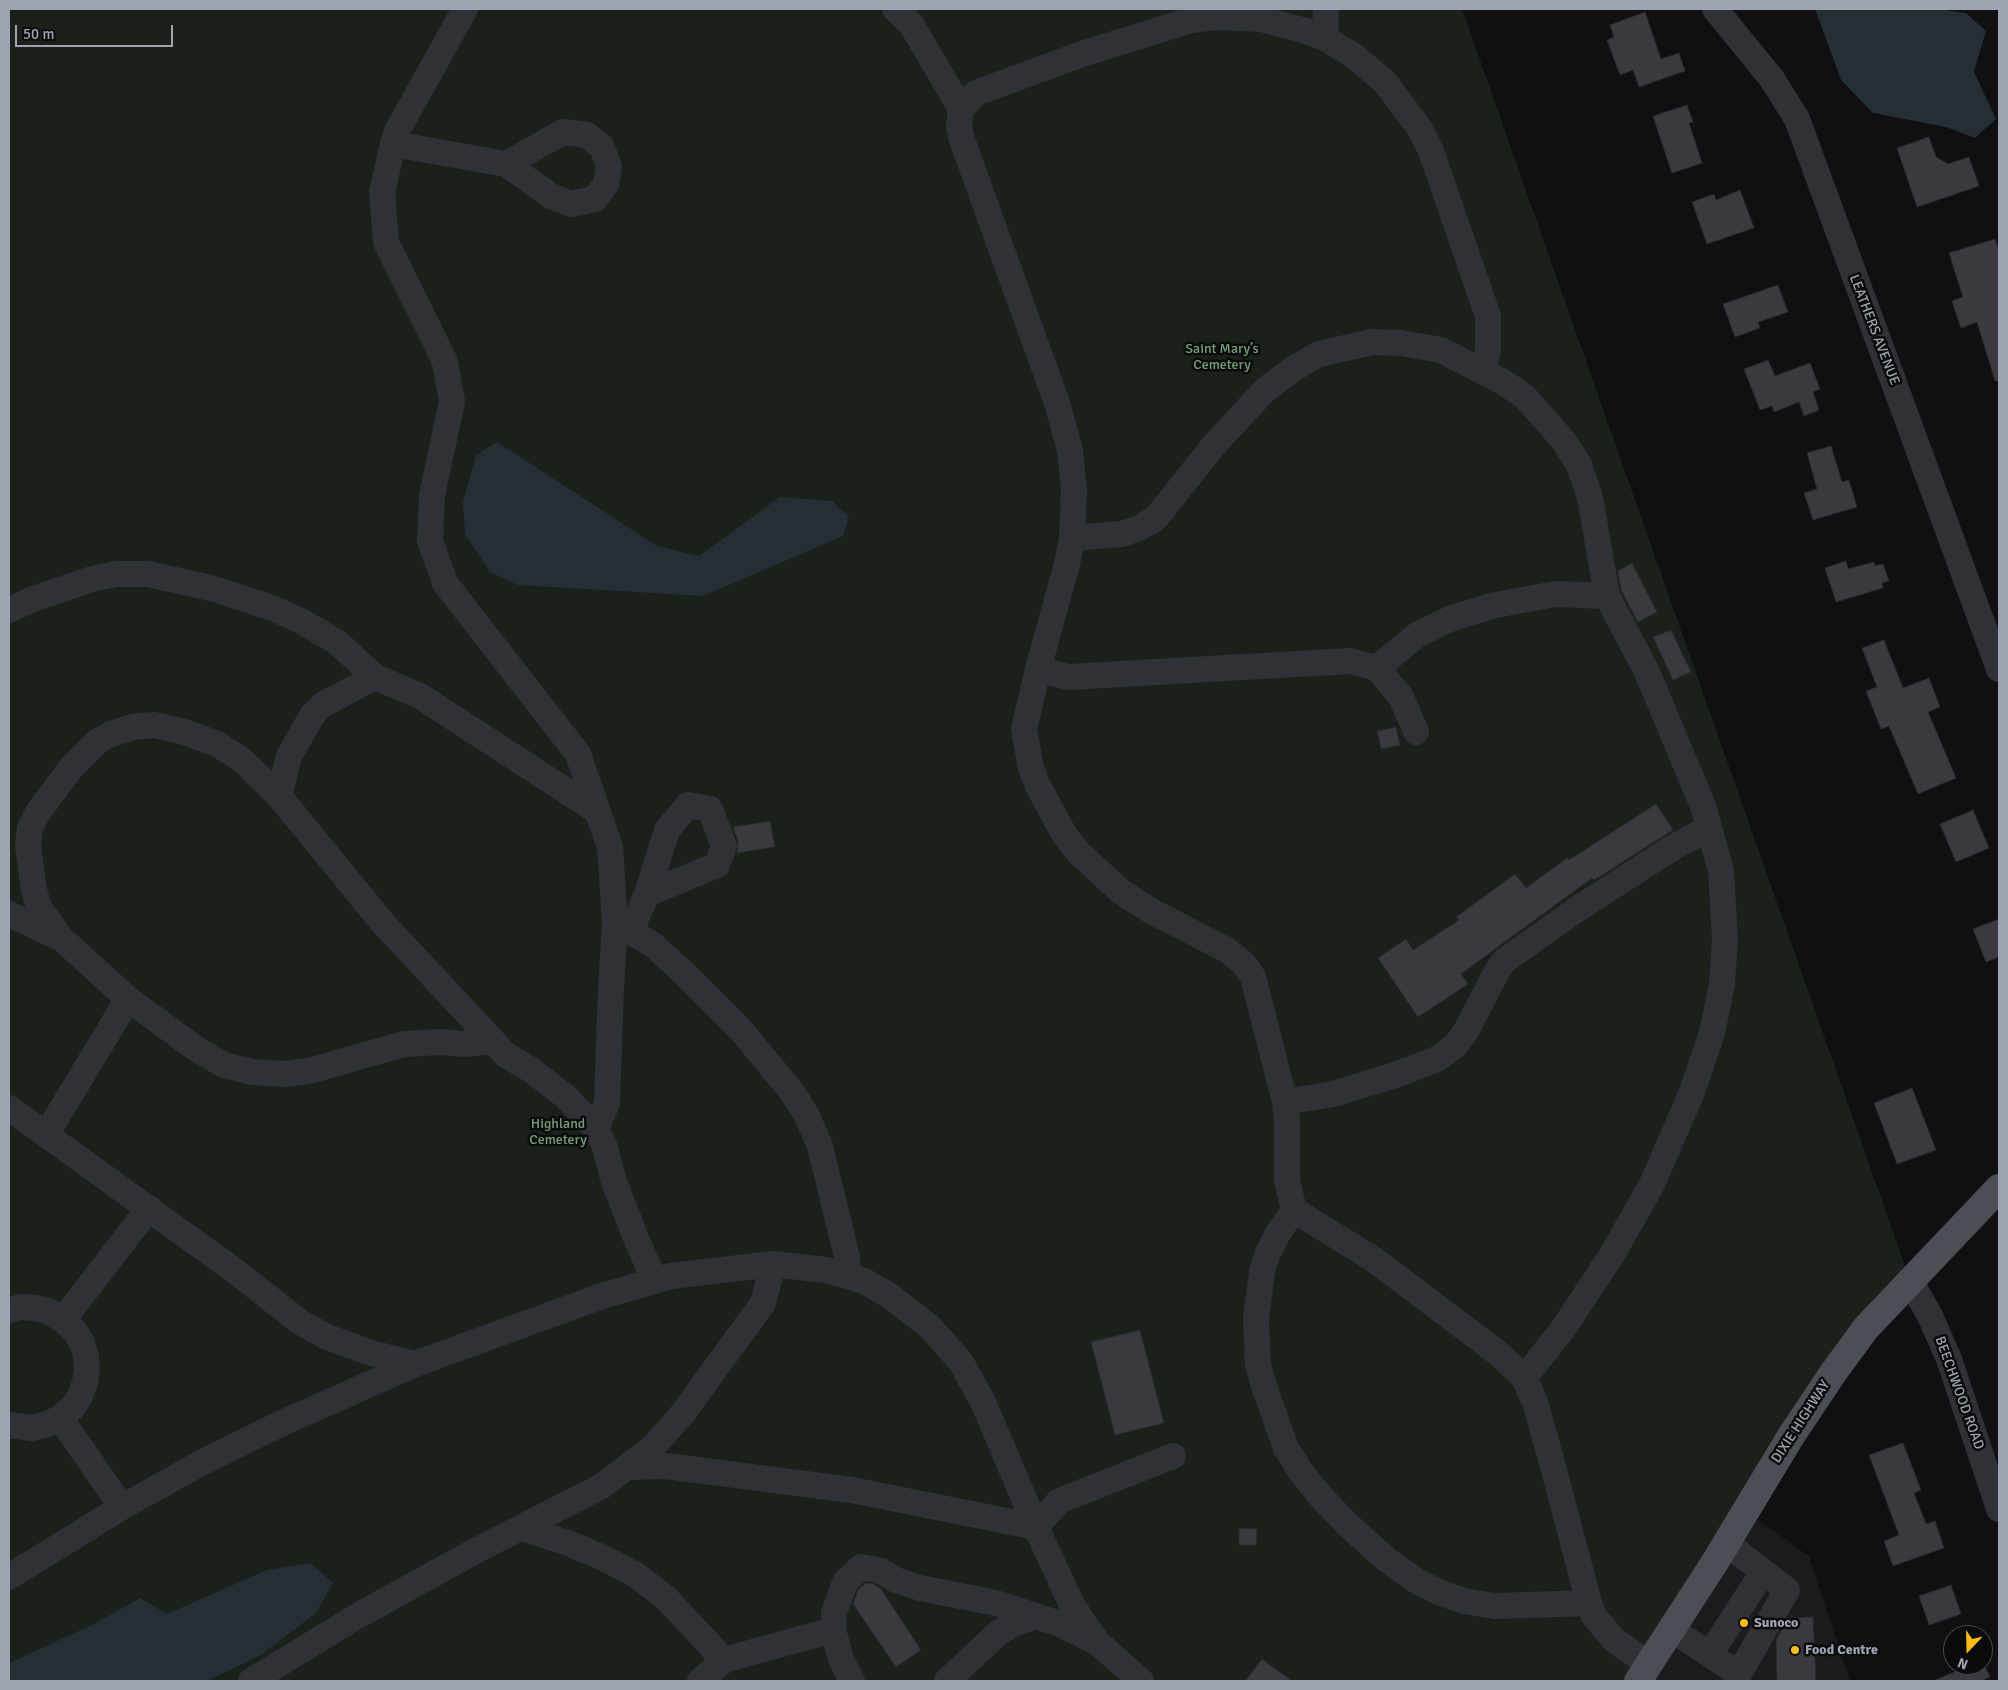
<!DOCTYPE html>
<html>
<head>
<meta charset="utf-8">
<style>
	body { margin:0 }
	#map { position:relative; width:2008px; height:1690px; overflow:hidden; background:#100f11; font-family:Signika,sans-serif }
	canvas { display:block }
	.frame { position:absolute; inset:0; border:10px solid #9fa4b3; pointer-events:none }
	.north { position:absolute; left:1943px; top:1625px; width:50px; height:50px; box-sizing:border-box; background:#0b0b0c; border:1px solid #46484f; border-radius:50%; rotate:201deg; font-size:14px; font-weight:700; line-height:20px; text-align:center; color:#9fa4b3 }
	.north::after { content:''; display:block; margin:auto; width:18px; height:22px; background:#ffbd1a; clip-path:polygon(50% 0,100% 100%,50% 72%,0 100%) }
	.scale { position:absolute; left:15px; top:25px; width:158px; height:22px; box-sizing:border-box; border:2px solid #9fa4b3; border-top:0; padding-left:6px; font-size:15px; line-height:18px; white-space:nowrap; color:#9fa4b3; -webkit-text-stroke:4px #0b0b0c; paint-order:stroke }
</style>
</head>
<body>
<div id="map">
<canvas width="2008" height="1690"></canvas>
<div class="frame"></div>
<div class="north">N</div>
<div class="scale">50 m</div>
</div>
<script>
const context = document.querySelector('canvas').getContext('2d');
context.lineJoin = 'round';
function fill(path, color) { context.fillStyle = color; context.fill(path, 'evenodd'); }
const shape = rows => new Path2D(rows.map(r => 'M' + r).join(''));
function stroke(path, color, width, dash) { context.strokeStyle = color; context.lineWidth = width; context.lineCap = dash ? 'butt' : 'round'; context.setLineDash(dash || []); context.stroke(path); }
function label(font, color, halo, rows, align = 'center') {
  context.font = font + ' Signika,sans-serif'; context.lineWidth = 5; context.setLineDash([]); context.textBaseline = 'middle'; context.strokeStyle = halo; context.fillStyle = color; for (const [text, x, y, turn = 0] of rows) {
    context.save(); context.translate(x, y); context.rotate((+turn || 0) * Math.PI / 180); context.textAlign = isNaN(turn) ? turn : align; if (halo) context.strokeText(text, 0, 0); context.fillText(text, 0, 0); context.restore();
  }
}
fill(shape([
	[1745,1511,1809,1556,1850,1681,1638,1681]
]), '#1b1b1e');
fill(shape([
	[9,9,1462,9,1910,1280,1638,1681,9,1681]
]), '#1a211b');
fill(shape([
	[1815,9,1936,9,1966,13,1986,31,1974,72,1996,119,1975,138,1946,127,1873,113,1841,80],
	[497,442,657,546,699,556,780,497,832,501,849,517,843,536,703,596,518,585,490,572,465,534,463,502,476,455],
	[310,1563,333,1583,316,1613,261,1655,207,1681,9,1681,9,1663,92,1625,140,1598,167,1614,267,1570]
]), '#252d35');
const building = shape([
	[1645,12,1661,59,1679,53,1685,71,1639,87,1633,70,1620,75,1607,40,1614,37,1610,25,1645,12],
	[1687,105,1693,122,1689,123,1702,163,1672,173,1653,116,1687,105],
	[1929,137,1936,157,1948,164,1969,157,1979,186,1917,207,1897,148,1929,137],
	[1740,190,1754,228,1707,244,1692,202,1714,194,1716,200,1740,190],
	[1995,239,1999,251,1999,381,1995,381,1977,322,1961,328,1952,301,1963,297,1949,253,1995,239],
	[1778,285,1788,312,1758,322,1760,328,1735,337,1723,304,1778,285],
	[1768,360,1775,376,1810,363,1820,389,1813,392,1819,410,1804,416,1799,402,1774,412,1772,406,1760,410,1744,369,1768,360],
	[1831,446,1842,482,1849,480,1857,507,1813,520,1804,493,1817,489,1807,453,1831,446],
	[1846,561,1848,569,1874,562,1875,566,1883,564,1889,581,1882,583,1883,588,1836,602,1825,568,1846,561],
	[1632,563,1657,612,1638,622,1621,590,1618,571,1632,563],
	[1671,630,1691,672,1673,680,1653,637,1671,630],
	[1884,640,1903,688,1929,678,1940,707,1928,712,1956,778,1918,794,1889,726,1881,729,1866,691,1877,687,1862,648,1884,640],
	[1396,727,1400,745,1381,749,1377,731,1396,727],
	[1656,804,1673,830,1594,880,1592,878,1495,949,1461,974,1468,984,1418,1017,1378,958,1406,939,1413,950,1459,920,1456,917,1515,874,1526,888,1567,858,1569,860,1656,804],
	[1973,810,1989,848,1956,862,1940,824,1973,810],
	[770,821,775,847,737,853,738,841,733,827,770,821],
	[1999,919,1999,957,1986,962,1973,929,1999,919],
	[1912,1088,1936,1150,1897,1164,1874,1103,1912,1088],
	[1140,1330,1164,1423,1115,1435,1091,1342,1140,1330],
	[1903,1443,1921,1490,1914,1493,1926,1524,1935,1521,1944,1548,1893,1566,1884,1541,1899,1535,1869,1455,1903,1443],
	[1239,1528,1257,1529,1256,1545,1239,1545,1239,1528],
	[866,1583,874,1584,881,1589,921,1650,896,1667,853,1604,858,1590,866,1583],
	[1951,1585,1961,1614,1929,1625,1919,1596,1951,1585],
	[1813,1617,1816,1681,1777,1681,1776,1640,1788,1618,1813,1617],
	[1262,1659,1292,1681,1245,1681,1262,1659],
	[1983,1662,1990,1677,1980,1681,1933,1681,1971,1665,1983,1665,1983,1662]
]);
fill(building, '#39393f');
stroke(building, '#2a292d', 1);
stroke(shape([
	[465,9,397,131,393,144,382,192,386,242,445,362,452,402,432,495,430,541,445,583,578,754,610,847,615,923,611,987,607,1103,596,1129],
	[895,9,911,24,961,109],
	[1715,9,1772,79,1797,119,1999,669],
	[1325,38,1326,9],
	[393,144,506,164,551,196,571,204,595,199,606,184,609,167,602,147,587,135,563,132,506,164],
	[1483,371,1488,350,1488,316,1431,151,1420,129,1385,82,1354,56,1325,38,1306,31,1261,19,1217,17,1191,20,1082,54,976,93,961,109,959,126,962,140,1057,403,1070,450,1074,490,1072,538,1067,564,1038,669,1024,729,1031,768,1038,786,1064,834,1078,852,1120,891,1153,912,1227,950,1243,963,1253,977,1285,1102,1287,1121,1287,1181,1294,1210,1373,1259,1498,1353,1524,1378,1535,1402,1551,1459,1589,1603,1594,1616,1615,1641,1649,1664],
	[1072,538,1122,534,1139,528,1156,518,1214,445,1265,390,1293,369,1319,354,1372,342,1401,343,1441,350,1505,383,1525,397,1563,440,1579,465,1590,497,1607,596],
	[9,610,33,599,92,579,116,574,148,574,211,588,272,608,301,621,337,642,375,677],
	[1377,668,1401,697,1416,732],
	[1038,669,1068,677,1350,661,1377,668,1417,635,1452,618,1495,605,1556,594,1607,596,1647,672,1703,806,1721,871,1725,938,1722,984,1712,1033,1692,1092,1652,1184,1613,1253,1563,1329,1524,1378],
	[279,796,289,756,313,714,324,704,375,677,420,696,597,811],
	[9,914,58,937],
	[615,923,652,944,685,974,740,1029,792,1092,806,1114,820,1146,847,1257,848,1276],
	[631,930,647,894,717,865,724,846,710,809,688,805,667,830,647,894],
	[493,1041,382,922,279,796,242,760,217,744,185,732,154,725,133,727,111,734,98,741,70,769,37,814,30,828,28,846,34,890,39,908,61,938,128,999,198,1050,224,1065,252,1072,284,1074,309,1071,404,1044,440,1042,464,1044,493,1041,506,1055,531,1070,565,1096,596,1129,604,1144,614,1182,638,1243,655,1281],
	[1285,1102,1333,1094,1395,1075,1437,1059,1456,1045,1466,1031,1497,971,1504,961,1579,908,1672,848,1709,828],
	[9,1108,235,1271,300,1322,327,1337,371,1353,415,1364],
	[46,1135,128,999],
	[1294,1210,1278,1233,1267,1255,1262,1272,1256,1318,1258,1365,1265,1389,1286,1448,1301,1472,1322,1498,1349,1526,1387,1560,1418,1582,1441,1593,1464,1601,1495,1606,1589,1603],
	[1910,1280,1930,1316,1949,1359,1999,1509],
	[9,1310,21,1307,35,1308,48,1311,63,1320,75,1331,82,1343,86,1356,87,1369,85,1383,80,1396,73,1407,60,1418,45,1425,32,1428,9,1425],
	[63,1320,149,1208],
	[60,1418,122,1507],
	[627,1467,666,1466,852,1490,1036,1527,1072,1605,1097,1642,1141,1681],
	[522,1528,568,1543,606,1559,636,1575,666,1598,724,1660],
	[9,1577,122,1507,201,1463,280,1424,415,1364,602,1296,671,1276,773,1264,826,1270,864,1281,890,1296,930,1327,961,1362,984,1404,1036,1527,1059,1501,1173,1456],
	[1671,1629,1739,1674,1787,1590,1726,1543],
	[1710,1654,1763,1572],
	[251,1681,359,1615,479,1549,602,1486,653,1447,683,1413,763,1303,773,1264],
	[700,1681,724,1660,833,1630],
	[852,1681,841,1659,833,1630,834,1613,845,1582,861,1567,879,1570,896,1580,920,1588,996,1603,1060,1624,1095,1641],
	[947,1681,997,1634,1013,1624,1036,1616]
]), '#303136', 26);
stroke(shape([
	[1638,1681,1715,1562,1791,1436,1833,1373,1866,1328,1999,1188]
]), '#4c4e56', 28);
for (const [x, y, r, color] of [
	[1744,1623,5,"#ffbd1a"],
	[1795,1650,5,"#ffbd1a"]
]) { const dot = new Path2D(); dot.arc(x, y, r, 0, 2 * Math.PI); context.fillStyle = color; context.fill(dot); stroke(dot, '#0b0b0c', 2); }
label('14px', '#9fa4b3', '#0b0b0c', [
	["LEATHERS AVENUE",1874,330,69],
	["BEECHWOOD ROAD",1959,1393,70],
	["DIXIE HIGHWAY",1801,1422,-57]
]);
label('14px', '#74a079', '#0b0b0c', [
	["Saint Mary’s",1222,349],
	["Cemetery",1222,365],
	["Highland",558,1124],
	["Cemetery",558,1140]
]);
label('bold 14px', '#9fa4b3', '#0b0b0c', [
	["Sunoco",1754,1623],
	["Food Centre",1805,1650]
], 'left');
</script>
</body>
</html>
